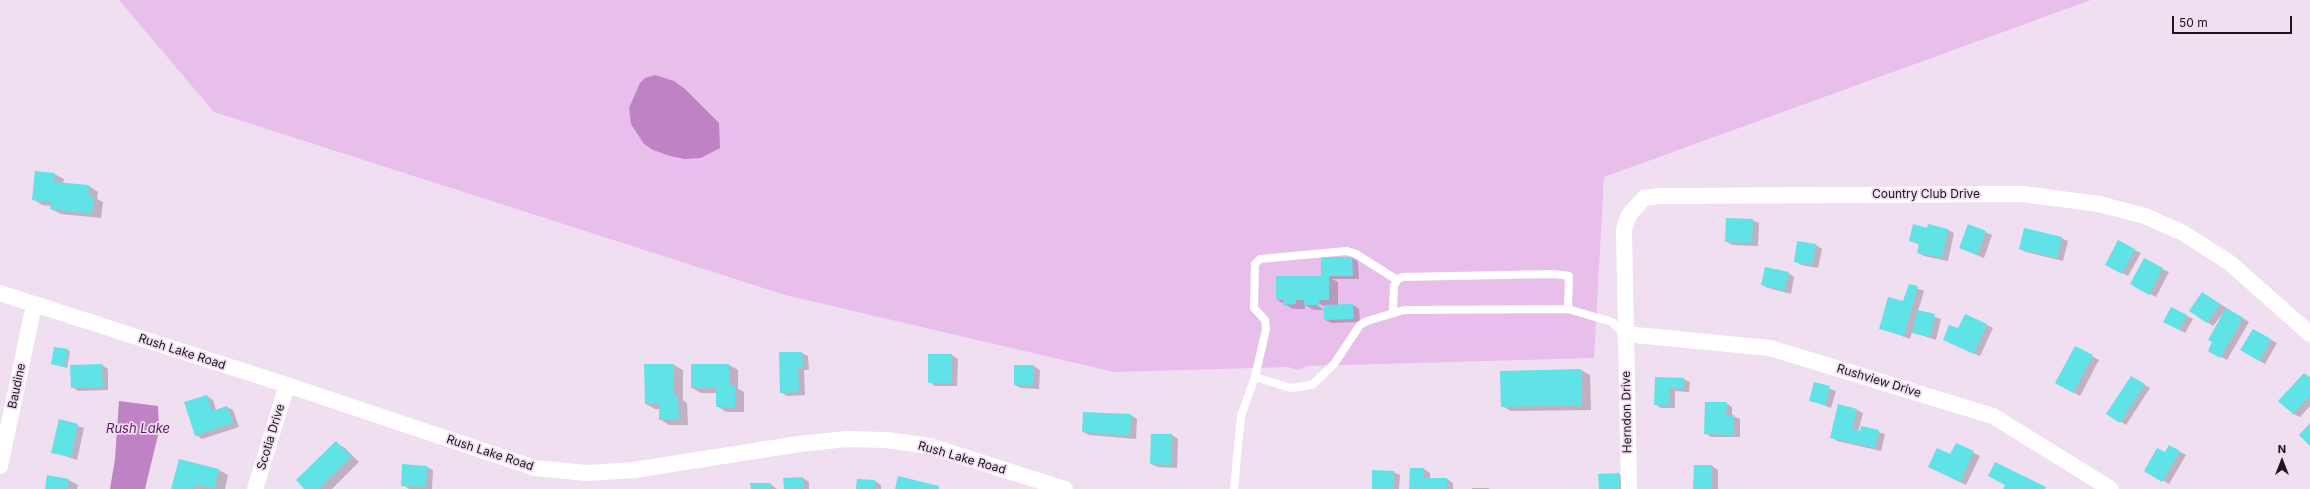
<!DOCTYPE html>
<html>
<head>
<meta charset="utf-8">
<style>
	body { margin:0 }
	#map { position:relative; width:2310px; height:489px; overflow:hidden; background:#f0def1; font-family:Inter,sans-serif }
	canvas { display:block }
	.north { position:absolute; left:2262px; top:441px; width:40px; height:40px; -webkit-text-stroke:3px #f0def1; paint-order:stroke; rotate:0deg; font-size:11px; font-weight:700; line-height:16px; text-align:center; color:#1a141b }
	.north::after { content:''; display:block; margin:auto; width:14px; height:18px; background:#1a141b; clip-path:polygon(50% 0,100% 100%,50% 72%,0 100%) }
	.scale { position:absolute; left:2172px; top:16px; width:120px; height:18px; box-sizing:border-box; border:2px solid #1a141b; border-top:0; padding-left:5px; font-size:12px; line-height:14px; white-space:nowrap; color:#1a141b; -webkit-text-stroke:3px #f0def1; paint-order:stroke }
</style>
</head>
<body>
<div id="map">
<canvas width="2310" height="489"></canvas>
<div class="north">N</div>
<div class="scale">50 m</div>
</div>
<script>
const context = document.querySelector('canvas').getContext('2d');
context.lineJoin = 'round';
function fill(path, color) { context.fillStyle = color; context.fill(path, 'evenodd'); }
const shape = rows => new Path2D(rows.map(r => 'M' + r).join(''));
function stroke(path, color, width, dash) { context.strokeStyle = color; context.lineWidth = width; context.lineCap = dash ? 'butt' : 'round'; context.setLineDash(dash || []); context.stroke(path); }
function label(font, color, halo, rows, align = 'center') {
  context.font = font + ' Inter,sans-serif'; context.lineWidth = 3.5; context.setLineDash([]); context.textBaseline = 'middle'; context.strokeStyle = halo; context.fillStyle = color; for (const [text, x, y, turn = 0] of rows) {
    context.save(); context.translate(x, y); context.rotate((+turn || 0) * Math.PI / 180); context.textAlign = isNaN(turn) ? turn : align; if (halo) context.strokeText(text, 0, 0); context.fillText(text, 0, 0); context.restore();
  }
}
fill(shape([
	[119,0,2091,0,1604,177,1594,358,1308,366,1298,370,1288,367,1114,372,785,295,214,112]
]), '#e8bfeb');
fill(shape([
	[655,75,674,81,685,89,719,123,720,148,701,158,685,159,670,156,653,150,644,144,631,124,629,108,640,83,645,78],
	[119,401,158,406,159,431,145,489,110,489,115,459]
]), '#bf82c4');
fill(shape([
	[54,174,64,179,63,184,89,186,98,192,97,199,103,202,101,218,61,214,51,209,52,206,42,205,33,199],
	[1752,220,1759,223,1758,246,1732,245,1726,241],
	[1968,225,1992,235,1984,258,1960,248],
	[1928,229,1948,230,1954,233,1948,261,1924,256,1918,253,1920,245,1910,241],
	[2061,238,2068,241,2063,261,2026,252,2020,249],
	[1816,245,1822,249,1818,268,1801,265,1795,261],
	[2135,250,2141,253,2128,276,2112,268],
	[1352,258,1358,261,1359,279,1332,279,1338,282,1338,306,1353,305,1359,309,1360,322,1332,323,1325,320,1325,310,1314,310,1305,305,1305,309,1293,309,1277,300,1325,277],
	[1316,302,1325,307,1325,310,1315,304],
	[2162,269,2169,272,2156,297,2131,284],
	[1788,273,1794,277,1791,294,1768,288,1762,285],
	[1909,285,1924,291,1918,311,1941,319,1936,340,1912,332,1910,339,1880,328,1904,303],
	[2203,293,2249,322,2227,360,2209,350,2225,311,2213,326,2207,322],
	[2172,308,2193,319,2185,333,2165,322],
	[1987,325,1993,328,1980,356,1950,343,1959,330],
	[2253,330,2277,343,2265,364,2242,350],
	[2075,347,2099,360,2080,396,2056,383],
	[68,350,70,352,67,368,52,364],
	[780,353,802,353,808,356,809,370,804,370,805,395,787,396,781,392],
	[929,355,952,355,958,359,957,386,935,386,929,382],
	[102,365,108,369,108,390,78,391,72,387],
	[674,365,683,370,683,400,687,403,688,425,669,425,660,419,660,409,655,409,646,404],
	[692,365,729,365,738,370,738,389,744,392,744,412,726,412,717,406,717,393,701,393,692,388],
	[1034,366,1040,370,1039,389,1021,388,1015,385],
	[1581,370,1590,375,1591,410,1511,411,1502,406,1501,372],
	[2304,374,2310,377,2310,406,2300,417,2293,414],
	[2131,377,2150,388,2126,425,2108,414],
	[1656,378,1683,379,1690,382,1689,392,1675,391,1675,408,1661,408,1655,404],
	[1815,383,1836,391,1831,408,1810,400],
	[207,396,213,400,216,410,227,407,233,410,239,427,202,439,196,435],
	[1726,403,1732,407,1732,416,1740,419,1740,437,1711,437,1705,433],
	[1857,410,1863,413,1858,432,1860,432,1862,427,1885,434,1881,451,1837,441,1831,437],
	[1131,415,1137,419,1136,439,1089,435,1083,432],
	[59,420,84,428,77,460,52,452],
	[1172,435,1178,439,1177,468,1158,467,1151,464],
	[336,443,345,448,359,462,332,489,306,489],
	[1956,444,1980,456,1966,485,1929,467,1951,455],
	[2169,446,2186,455,2169,484,2145,470,2165,453],
	[180,460,219,470,228,475,225,489,172,489],
	[1695,466,1712,466,1718,470,1718,489,1694,489],
	[427,467,433,470,432,489,409,489,403,485],
	[1411,469,1424,469,1430,473,1430,479,1447,479,1453,483,1453,489,1410,489],
	[1393,472,1400,475,1399,489,1373,489],
	[1619,474,1625,478,1625,489,1600,489],
	[803,478,809,482,809,489,785,489],
	[69,480,78,485,77,489,46,489],
	[858,481,875,481,881,485,881,489,857,489],
	[770,484,777,489,752,489],
	[1472,488,1488,488,1490,489,1472,489]
]), '#0003');
fill(shape([
	[35,171,55,173,54,182,89,185,88,195,94,196,92,214,50,209,51,202,32,200],
	[1726,218,1753,219,1752,243,1725,242],
	[1913,224,1927,228,1928,224,1948,229,1942,258,1917,253,1919,243,1909,241],
	[1968,224,1986,231,1977,255,1959,248],
	[2024,228,2062,237,2057,258,2019,249],
	[2118,240,2135,249,2122,274,2105,265],
	[1797,241,1816,244,1812,265,1794,262],
	[1321,257,1352,257,1353,276,1329,276,1329,300,1319,300,1320,305,1304,305,1304,300,1296,300,1296,304,1283,305,1283,300,1276,300,1276,276,1321,276],
	[2144,258,2163,268,2149,295,2130,284],
	[1765,267,1789,272,1784,291,1761,285],
	[1909,284,1918,286,1904,336,1879,329,1888,297,1903,301],
	[2202,292,2220,304,2207,323,2189,311],
	[1353,304,1354,319,1324,320,1324,305],
	[2171,307,2187,315,2179,330,2163,322],
	[2226,308,2243,318,2220,358,2208,351,2212,342,2208,340],
	[1917,310,1935,314,1930,337,1912,333],
	[1965,314,1987,324,1974,354,1943,340,1949,325,1958,328],
	[2253,329,2271,339,2259,361,2240,350],
	[2075,346,2093,355,2073,393,2055,383],
	[54,347,68,349,65,367,51,364],
	[779,352,802,352,803,367,798,367,799,392,780,393],
	[928,354,952,354,951,383,928,383],
	[102,364,103,387,71,388,70,365],
	[644,364,674,364,674,396,678,396,679,420,659,420,659,404,645,404],
	[691,364,729,364,729,386,735,386,735,407,716,407,716,388,691,388],
	[1014,365,1034,365,1033,386,1014,385],
	[1581,369,1582,405,1501,407,1500,371],
	[2304,373,2310,378,2310,396,2293,414,2278,401],
	[2131,376,2145,384,2120,423,2106,414],
	[1655,377,1684,378,1683,389,1669,388,1669,405,1654,405],
	[1814,382,1830,386,1825,405,1809,401],
	[207,395,212,411,227,406,233,423,195,436,184,402],
	[1705,402,1727,402,1726,415,1734,415,1734,435,1704,434],
	[1838,404,1857,409,1852,429,1860,431,1861,426,1879,430,1875,448,1830,438],
	[1083,412,1131,414,1130,436,1082,432],
	[59,419,78,424,71,457,51,453],
	[2310,423,2310,446,2299,435],
	[1151,434,1172,434,1171,465,1150,464],
	[336,441,351,457,320,487,322,489,304,489,296,480],
	[1956,443,1974,451,1960,482,1928,467,1937,448,1950,454],
	[2169,445,2180,451,2162,482,2144,471,2157,448,2165,452],
	[179,459,219,469,214,489,195,484,194,489,171,489],
	[1995,462,2046,487,2045,489,2003,489,2005,485,1988,476],
	[402,464,427,466,426,487,401,486],
	[1694,465,1712,465,1712,489,1693,489],
	[1410,468,1424,468,1424,478,1447,478,1447,489,1409,489],
	[1372,470,1394,471,1393,489,1372,489],
	[1619,473,1619,489,1599,489,1598,474],
	[47,475,69,479,67,489,45,489],
	[898,476,939,486,939,489,895,489],
	[803,477,803,489,784,489,783,478],
	[857,479,875,480,875,489,856,489],
	[750,483,771,483,771,489,751,489]
]), '#5fe3e7');
stroke(shape([
	[1393,312,1394,286,1397,280,1402,277,1554,274,1569,276,1568,309],
	[1255,377,1266,329,1265,320,1254,308,1255,264,1260,259,1347,251,1356,254,1397,280],
	[1234,489,1241,416,1255,377,1290,388,1312,385,1334,364,1360,325,1367,321,1404,310,1568,309,1612,322,1625,334]
]), '#fff', 8);
stroke(shape([
	[0,293,287,385,535,468,587,473,634,470,799,444,847,439,886,440,930,446,1065,489],
	[1625,334,1770,348,1993,416,2111,489],
	[0,466,34,305],
	[255,489,287,385],
	[1629,489,1624,229,1629,215,1644,198,1660,196,2023,194,2099,204,2145,216,2183,233,2230,263,2310,334]
]), '#fff', 16);
label('12px', '#1a141b', '#f0def1', [
	["Country Club Drive",1926,194],
	["Rush Lake Road",182,352,18],
	["Rushview Drive",1879,381,17],
	["Baudine",17,386,-78],
	["Herndon Drive",1627,412,-91],
	["Scotia Drive",271,437,-73],
	["Rush Lake Road",490,453,18],
	["Rush Lake Road",962,458,16]
]);
label('italic 13px', '#611768', '#f0def1', [
	["Rush Lake",138,429]
]);
</script>
</body>
</html>
